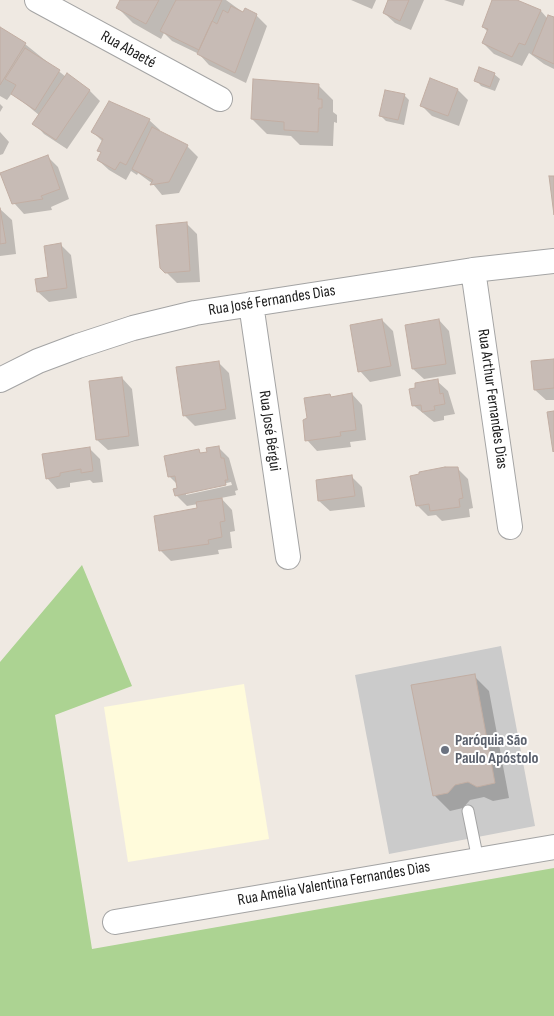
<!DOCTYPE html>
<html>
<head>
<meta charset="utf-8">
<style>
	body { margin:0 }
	canvas { display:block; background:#efe9e2 }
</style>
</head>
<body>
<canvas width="554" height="1016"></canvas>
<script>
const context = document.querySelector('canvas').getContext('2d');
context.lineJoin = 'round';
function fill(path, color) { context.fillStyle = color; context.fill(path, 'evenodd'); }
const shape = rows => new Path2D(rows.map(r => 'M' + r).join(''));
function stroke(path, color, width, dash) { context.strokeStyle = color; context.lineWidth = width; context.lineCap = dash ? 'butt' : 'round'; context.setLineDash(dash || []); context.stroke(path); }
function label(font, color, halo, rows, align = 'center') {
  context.font = font + ' "Sofia Sans Condensed",sans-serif'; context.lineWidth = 4; context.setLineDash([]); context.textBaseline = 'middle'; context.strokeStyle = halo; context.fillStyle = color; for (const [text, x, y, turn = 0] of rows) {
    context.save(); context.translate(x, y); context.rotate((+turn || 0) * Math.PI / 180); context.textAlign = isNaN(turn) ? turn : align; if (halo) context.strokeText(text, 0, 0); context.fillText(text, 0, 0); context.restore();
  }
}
fill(shape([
	[244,684,269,839,128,862,104,707]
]), '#fffbdb');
fill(shape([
	[501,646,535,826,389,854,355,675]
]), '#cbcbcb');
fill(shape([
	[82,565,132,686,55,715,92,949,554,868,554,1016,0,1016,0,662]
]), '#acd392');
fill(shape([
	[122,0,226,0,244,13,256,15,267,26,246,83,209,65,199,54,172,41,164,33,161,39,133,23,118,8],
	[351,0,376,0,372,9],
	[389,0,424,0,411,30,395,23,384,13],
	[444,0,465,0,463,6],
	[493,0,514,0,541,11,548,19,554,19,554,69,544,64,529,53,522,66,494,54,483,43,488,32,483,27],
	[0,28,25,44,66,77,67,75,90,91,100,101,67,149,44,134,34,123,39,115,12,93,7,100,0,96],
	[494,74,500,79,495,91,481,86,476,80],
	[318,85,333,100,333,112,337,115,337,123,334,122,333,146,300,145,291,136,267,134,252,119],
	[458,90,468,100,459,126,432,116,421,105],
	[404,95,409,100,404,125,386,121,381,116],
	[0,104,3,107,0,112],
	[149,120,160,130,159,132,187,146,198,157,179,193,162,195,153,184,138,173,137,175,131,171,126,180,109,170,98,160,102,153,99,150,103,142,93,132],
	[0,132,9,142,3,154,0,155],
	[47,156,58,167,69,199,51,207,52,210,24,214,14,203],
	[0,209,12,220,16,254,0,256],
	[186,223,197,234,200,282,177,283,166,272],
	[61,245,71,255,77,298,49,302,38,292,50,278],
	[382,320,393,331,401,376,370,382,360,371],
	[439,320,449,331,456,374,424,379,413,369],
	[554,360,554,400,546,400,535,390],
	[218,362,229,373,236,419,195,426,184,415],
	[122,378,132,389,139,446,108,450,97,440],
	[437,381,448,391,455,414,444,416,444,420,434,422,413,405],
	[352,394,362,405,366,440,350,442,351,447,317,451,307,440,332,398],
	[218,447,229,458,238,490,235,491,236,495,221,498,232,510,235,531,230,532,232,548,218,550,219,554,171,561,161,551,198,509,198,504,187,506,176,495,178,485,169,476,198,451,202,454],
	[231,482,232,485,186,495,186,492],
	[89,448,100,459,103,482,93,483,90,480,70,483,70,487,57,489,47,478],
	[457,468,468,479,473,508,469,509,470,517,442,521,436,515,428,516,417,505],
	[352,477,362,487,365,507,330,511,319,501],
	[474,676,489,691,509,798,493,801,484,797,470,800,463,808,450,811,435,796]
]), '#0003');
const building = shape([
	[120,0,159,0,146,24,116,8,120,0],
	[176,0,222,0,199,50,160,31,176,0],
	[388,0,409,0,400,21,383,13,388,0],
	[492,0,517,0,541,10,525,45,519,43,512,57,482,43,488,29,482,27,492,0],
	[231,6,243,12,245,8,257,14,235,73,197,54,212,21,217,24,223,10,228,13,231,6],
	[548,15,554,17,554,64,532,54,548,15],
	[0,27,26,43,0,85,0,27],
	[25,48,60,70,35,110,11,94,16,85,5,79,25,48],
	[479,67,495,73,490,87,474,81,479,67],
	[67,73,90,90,56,140,32,124,67,73],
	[430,78,458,89,448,116,420,106,430,78],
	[253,79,319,84,318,99,322,99,322,108,319,108,318,132,284,130,284,122,251,119,253,79],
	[385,90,405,94,398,120,379,116,385,90],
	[109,101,150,119,126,165,120,162,115,170,97,160,101,152,97,151,103,139,91,132,109,101],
	[152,127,188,145,169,182,150,185,153,180,132,169,152,127],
	[48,155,60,189,41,196,43,199,12,204,0,173,48,155],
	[549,176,554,176,554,215,549,176],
	[0,208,6,243,0,244,0,208],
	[187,222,190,271,165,273,160,268,156,225,187,222],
	[61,243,67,288,37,292,35,279,48,277,44,246,61,243],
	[382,319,391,366,358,372,350,325,382,319],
	[439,319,446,364,412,369,405,325,439,319],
	[554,359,554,388,534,390,531,361,554,359],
	[219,361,226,409,183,416,176,367,219,361],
	[122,377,129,436,96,440,89,381,122,377],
	[438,379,440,394,443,393,445,404,434,406,435,410,422,412,421,405,412,406,409,389,415,388,415,383,438,379],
	[352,393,356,430,340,432,341,436,305,441,303,420,307,418,304,398,330,394,331,397,352,393],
	[554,411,554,451,553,452,547,412,554,411],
	[219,446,221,458,224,458,228,480,225,480,226,485,175,496,173,489,177,488,175,476,168,477,164,456,199,449,200,453,207,452,206,448,219,446],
	[90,447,93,471,81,473,81,469,60,473,60,476,46,479,42,454,90,447],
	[445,467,458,467,463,498,459,499,460,507,430,511,429,504,416,506,410,476,419,474,419,472,445,467],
	[352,475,355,496,318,501,316,480,352,475],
	[222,498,225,521,220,522,222,537,208,540,209,544,159,551,154,516,197,508,196,502,222,498],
	[475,674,495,783,477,787,468,782,455,785,448,793,433,796,411,685,475,674]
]);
fill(building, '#c7bbb5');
stroke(building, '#c2aea3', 1);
const service = shape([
	[468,811,478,860]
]);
const minor = shape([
	[37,0,220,99],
	[473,270,510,527],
	[251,304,288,557],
	[0,380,38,361,78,346,133,328,195,313,473,270,554,261],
	[115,922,554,847]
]);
stroke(service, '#a4a4a4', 13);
stroke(minor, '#a4a4a4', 26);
stroke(service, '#fff', 11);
stroke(minor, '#fff', 24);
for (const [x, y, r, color] of [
	[445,750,5,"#6b7280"]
]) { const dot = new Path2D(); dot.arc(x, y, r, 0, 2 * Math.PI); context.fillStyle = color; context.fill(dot); stroke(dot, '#fff', 2); }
label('16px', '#1d1d1d', '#fff', [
	["Rua Abaeté",128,50,29],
	["Rua José Fernandes Dias",272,301,-9],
	["Rua Arthur Fernandes Dias",492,399,82],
	["Rua José Bérgui",269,431,82],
	["Rua Amélia Valentina Fernandes Dias",334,884,-10]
]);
label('bold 16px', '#5b616d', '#fff', [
	["Paróquia São",455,741],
	["Paulo Apóstolo",455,759]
], 'left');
</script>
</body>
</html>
